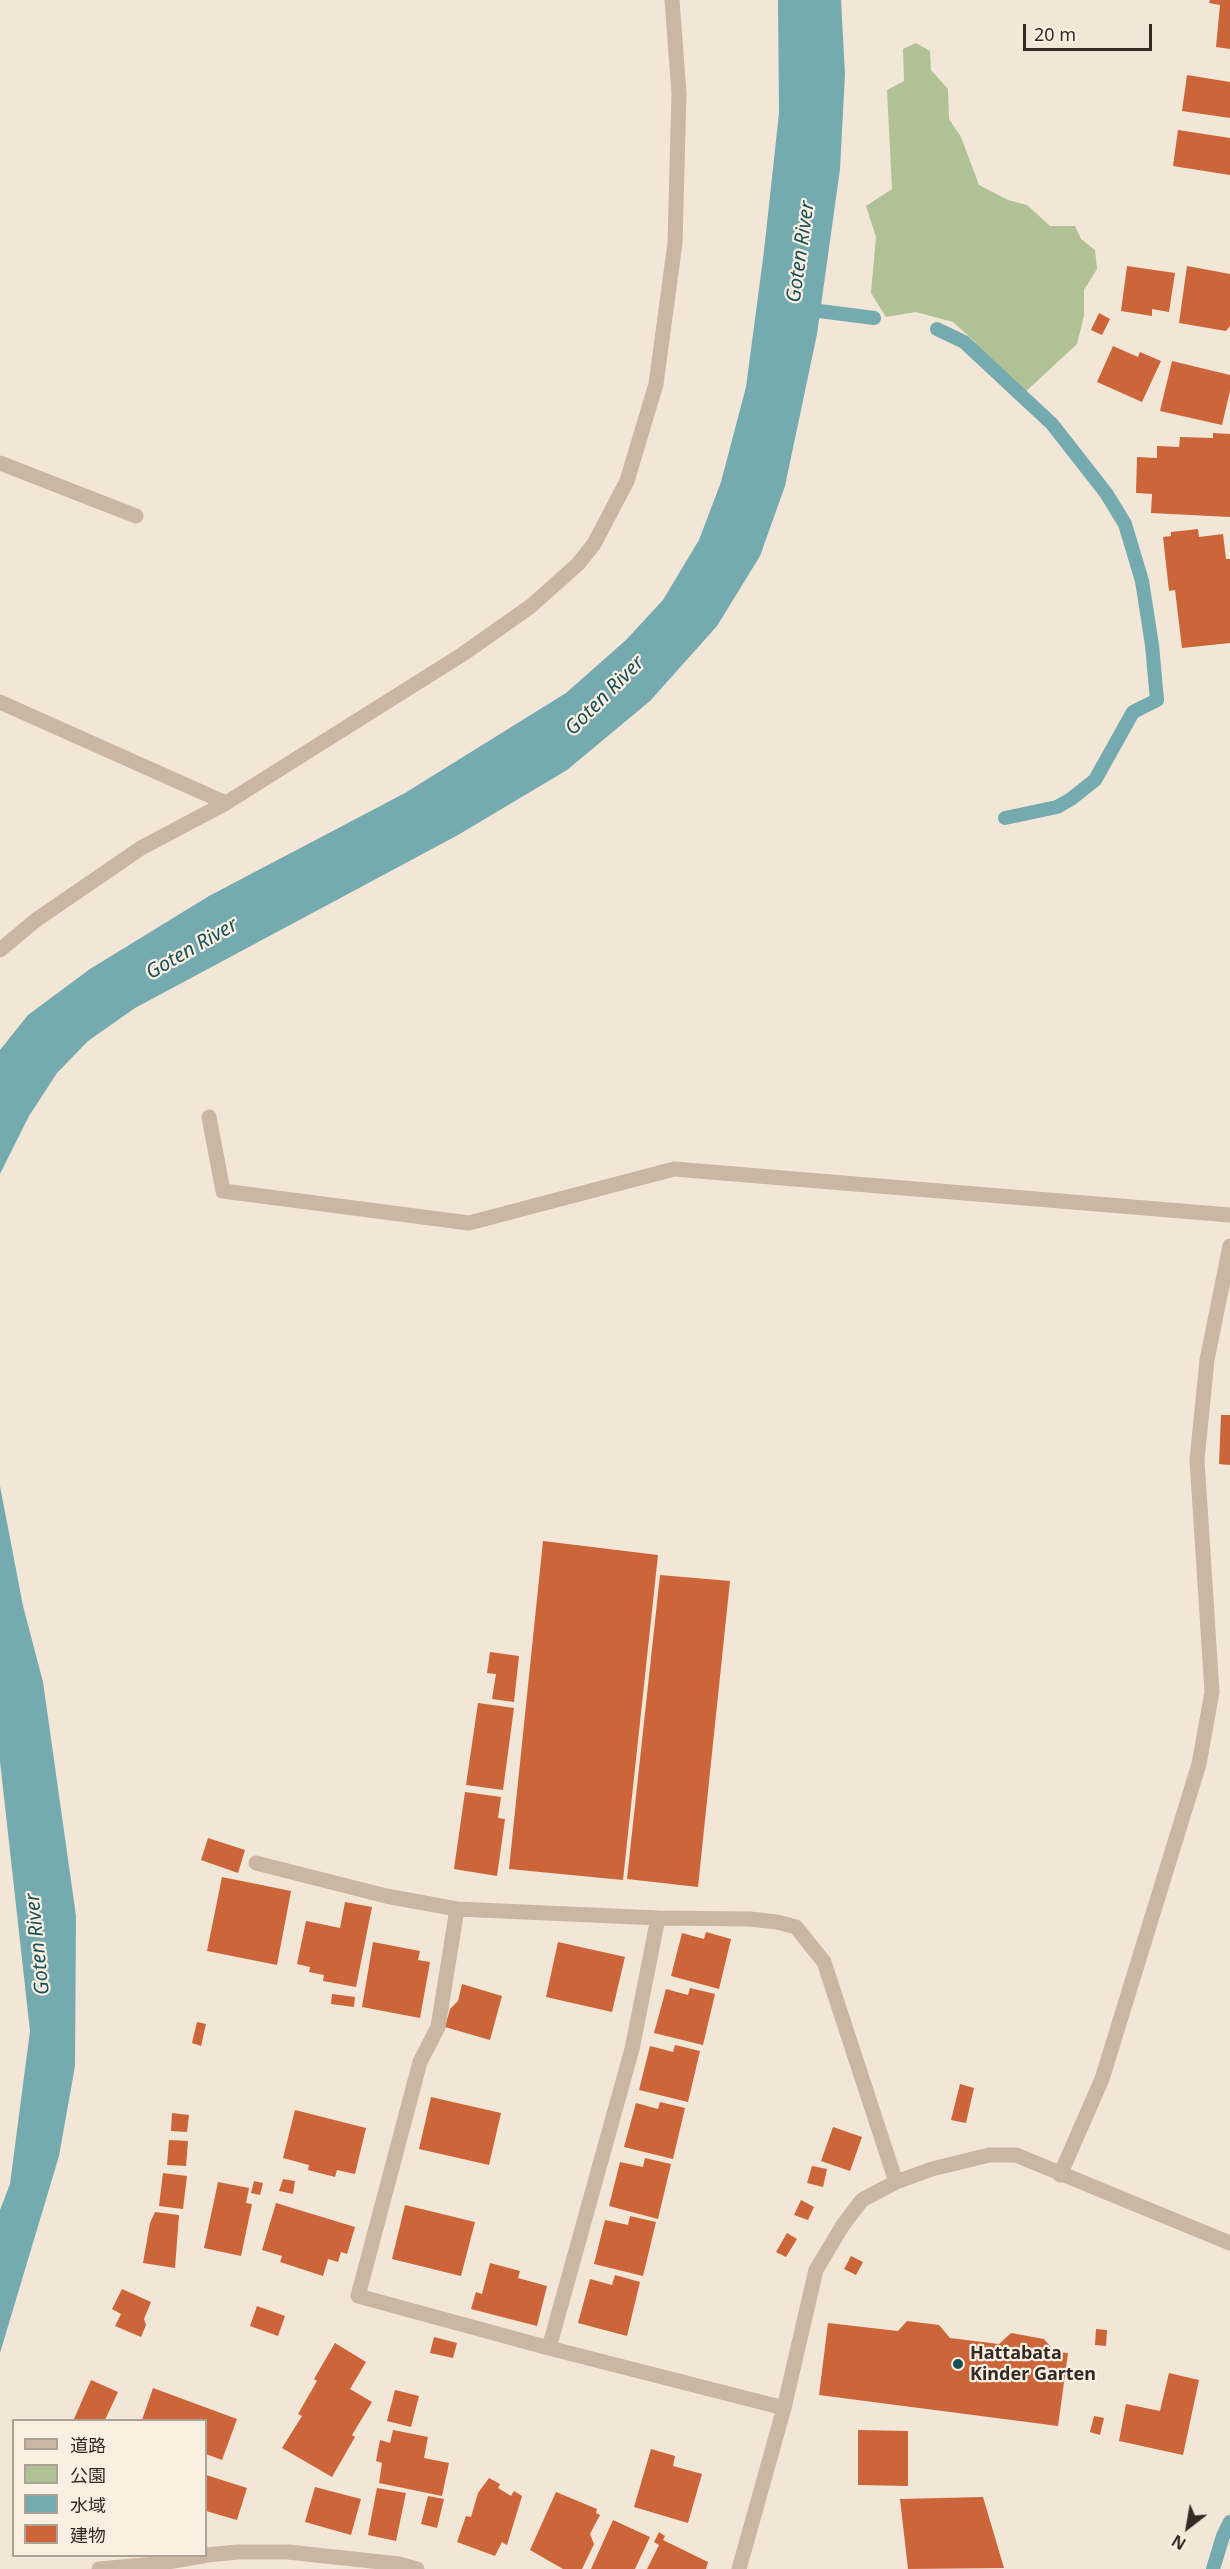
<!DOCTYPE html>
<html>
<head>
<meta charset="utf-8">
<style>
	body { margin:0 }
	#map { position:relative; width:1230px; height:2569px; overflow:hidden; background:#f2e6d6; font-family:"Noto Sans","Noto Sans JP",sans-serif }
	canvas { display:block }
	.legend { position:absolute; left:12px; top:2419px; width:195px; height:138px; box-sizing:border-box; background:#faf0e2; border:2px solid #aba196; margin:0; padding:8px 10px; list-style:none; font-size:18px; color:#342a25 }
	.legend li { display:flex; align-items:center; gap:12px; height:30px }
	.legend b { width:30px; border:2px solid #aba196 }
	.north { position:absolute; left:1158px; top:2497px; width:60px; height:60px; -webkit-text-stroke:4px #faf0e2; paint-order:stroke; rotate:211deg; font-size:16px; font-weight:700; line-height:24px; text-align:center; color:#342a25 }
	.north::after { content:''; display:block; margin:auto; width:21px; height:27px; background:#342a25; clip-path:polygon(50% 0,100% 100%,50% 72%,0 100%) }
	.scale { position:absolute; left:1023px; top:24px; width:129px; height:27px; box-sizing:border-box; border:3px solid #342a25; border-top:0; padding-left:8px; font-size:18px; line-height:21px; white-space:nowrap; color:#342a25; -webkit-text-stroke:4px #faf0e2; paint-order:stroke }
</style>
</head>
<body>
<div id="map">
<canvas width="1230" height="2569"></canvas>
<ul class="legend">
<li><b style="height:8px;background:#cab6a2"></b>道路</li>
<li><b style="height:16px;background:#b0c196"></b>公園</li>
<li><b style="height:16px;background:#74aab0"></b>水域</li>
<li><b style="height:16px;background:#cc653a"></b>建物</li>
</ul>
<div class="north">N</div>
<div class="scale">20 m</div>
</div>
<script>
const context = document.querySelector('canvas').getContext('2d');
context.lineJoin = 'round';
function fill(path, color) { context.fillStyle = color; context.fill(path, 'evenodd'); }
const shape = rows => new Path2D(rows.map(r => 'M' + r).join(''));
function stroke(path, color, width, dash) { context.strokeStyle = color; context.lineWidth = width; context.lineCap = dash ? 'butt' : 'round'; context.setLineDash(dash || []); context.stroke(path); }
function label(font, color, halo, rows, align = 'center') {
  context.font = font + ' "Noto Sans",sans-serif'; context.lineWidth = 4.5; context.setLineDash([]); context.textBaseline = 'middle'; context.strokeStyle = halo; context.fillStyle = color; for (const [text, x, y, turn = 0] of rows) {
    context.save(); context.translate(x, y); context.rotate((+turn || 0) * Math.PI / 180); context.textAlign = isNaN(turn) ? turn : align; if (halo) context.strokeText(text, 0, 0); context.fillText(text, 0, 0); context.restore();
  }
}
fill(shape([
	[916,43,930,51,931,70,948,89,949,119,961,137,979,185,1008,200,1027,205,1050,226,1075,226,1081,239,1095,250,1097,269,1084,290,1084,316,1077,344,1021,396,1013,379,991,365,975,342,953,322,916,312,886,317,871,293,876,237,866,206,892,189,887,90,904,81,903,49]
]), '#b0c196');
fill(shape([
	[778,0,841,0,845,74,840,169,817,334,785,486,760,556,717,626,650,701,567,770,458,835,135,1008,88,1041,57,1073,29,1116,0,1174,0,1050,28,1015,90,969,209,896,405,793,566,693,626,640,663,600,699,540,721,482,746,387,764,251,779,113],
	[0,1486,23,1606,43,1682,76,1916,75,2066,59,2156,0,2353,0,2210,10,2184,30,2031,0,1761]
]), '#74aab0');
stroke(shape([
	[804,309,874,318],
	[937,329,964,342,1052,424,1106,493,1125,524,1142,581,1152,645,1157,700,1133,712,1095,780,1071,799,1057,807,1005,818],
	[1213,2569,1223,2536,1230,2522]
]), '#74aab0', 14);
fill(shape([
	[1210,0,1230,0,1230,49,1216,47,1220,5,1209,3],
	[1187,75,1230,82,1230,118,1182,111],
	[1178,130,1230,138,1230,175,1173,166],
	[1127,266,1175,273,1169,312,1152,309,1152,316,1121,311],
	[1187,266,1230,274,1230,326,1226,331,1179,323],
	[1099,313,1110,319,1102,335,1091,330],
	[1113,346,1138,357,1140,352,1161,361,1142,402,1097,382],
	[1172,361,1230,375,1230,391,1222,425,1160,411],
	[1213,433,1230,434,1230,517,1151,513,1152,494,1136,493,1137,457,1157,458,1157,446,1179,447,1180,437,1213,438],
	[1198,529,1199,537,1223,534,1226,559,1230,559,1230,643,1182,648,1175,590,1169,591,1163,537,1171,536,1171,532],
	[1221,1415,1230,1415,1230,1465,1219,1464],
	[543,1541,658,1555,623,1880,509,1869],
	[660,1575,730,1581,698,1887,627,1879],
	[490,1652,519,1656,514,1702,492,1699,496,1674,487,1673],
	[478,1703,514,1708,503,1790,466,1785],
	[465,1792,501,1797,498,1818,505,1819,497,1876,454,1869],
	[208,1838,245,1850,238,1873,201,1860],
	[222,1877,291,1891,277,1965,207,1951],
	[345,1902,372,1907,356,1987,323,1981,324,1975,309,1972,310,1967,297,1964,306,1921,340,1928],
	[706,1932,731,1939,719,1989,671,1976,682,1933,704,1939],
	[373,1942,420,1951,418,1960,430,1962,420,2018,362,2007],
	[558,1942,625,1957,612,2012,546,1997],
	[462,1984,502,1996,490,2040,445,2027,450,2009,458,2001],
	[690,1988,715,1994,703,2045,654,2033,666,1989,688,1995],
	[332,1994,355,1997,354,2007,331,2004],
	[197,2022,206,2024,201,2046,192,2043],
	[675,2045,700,2051,688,2102,639,2090,650,2046,673,2052],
	[960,2084,974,2088,966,2123,951,2120],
	[431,2097,501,2113,489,2165,419,2149],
	[660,2102,685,2108,673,2159,624,2147,636,2103,658,2109],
	[295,2110,366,2128,355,2174,337,2170,335,2177,308,2170,309,2165,283,2158],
	[172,2113,189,2115,187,2132,171,2131],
	[833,2127,862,2137,850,2171,821,2161],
	[169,2140,188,2141,186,2166,167,2165],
	[645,2158,671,2164,658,2219,609,2206,620,2162,643,2167],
	[812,2166,827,2169,823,2187,807,2183],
	[163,2173,187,2176,183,2209,159,2206],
	[283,2179,295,2181,293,2194,279,2191],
	[254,2181,263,2183,260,2195,251,2193],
	[218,2182,249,2188,246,2203,252,2204,241,2256,204,2248],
	[801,2200,814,2207,808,2220,794,2215],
	[276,2203,355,2227,347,2254,341,2252,338,2262,328,2259,323,2276,280,2262,282,2256,262,2250],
	[405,2205,475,2222,461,2276,392,2259],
	[155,2212,179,2215,175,2268,143,2263,150,2223],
	[630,2216,656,2222,643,2276,594,2264,605,2220,628,2225],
	[787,2233,797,2239,786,2257,776,2252],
	[851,2256,863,2262,856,2275,844,2269],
	[490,2263,520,2271,518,2278,547,2286,537,2326,471,2309,476,2292,482,2294],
	[615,2275,640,2282,627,2336,578,2323,590,2279,612,2285],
	[122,2289,151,2302,144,2319,146,2325,141,2337,115,2326,121,2314,112,2309],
	[257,2306,285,2316,278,2336,250,2326],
	[907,2321,939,2325,950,2338,999,2344,1011,2333,1044,2339,1055,2352,1068,2353,1058,2426,819,2395,828,2323,898,2331],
	[1096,2329,1107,2330,1106,2346,1095,2345],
	[434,2337,457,2343,453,2358,430,2353],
	[335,2343,366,2362,350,2389,372,2402,352,2435,355,2437,332,2477,282,2448,302,2416,298,2414,317,2381,314,2379],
	[1169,2373,1199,2380,1183,2455,1119,2441,1126,2404,1160,2411],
	[91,2380,118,2392,105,2420,74,2419],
	[153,2388,237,2419,222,2460,206,2454,206,2420,142,2420],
	[395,2390,419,2396,411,2427,387,2421],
	[1094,2416,1104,2418,1100,2435,1090,2432],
	[393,2430,428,2437,424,2458,449,2463,442,2496,379,2483,382,2463,376,2461,380,2440,390,2443],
	[858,2430,908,2431,908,2486,858,2485],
	[651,2449,675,2456,673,2466,702,2474,688,2523,634,2507],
	[206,2475,247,2488,237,2520,206,2511],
	[489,2478,500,2484,498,2488,511,2496,514,2491,522,2496,507,2545,502,2542,495,2556,457,2542,466,2516,471,2517,478,2493],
	[315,2487,361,2499,351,2535,305,2522],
	[377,2488,406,2493,396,2541,368,2535],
	[556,2492,597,2509,596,2513,600,2515,590,2534,594,2544,582,2569,563,2569,530,2550],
	[428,2496,444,2499,437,2528,421,2524],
	[983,2497,1004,2568,908,2569,900,2499],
	[613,2520,650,2537,635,2569,591,2569],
	[659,2532,665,2536,663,2540,708,2562,706,2569,647,2569,659,2545,654,2542]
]), '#cc653a');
stroke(shape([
	[0,463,136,516],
	[0,702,226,803],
	[0,950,36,920,141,848,226,803,463,654,531,606,578,564,594,544,627,481,656,384,675,243,679,93,672,0],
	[209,1117,223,1191,469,1223,674,1169,1230,1215],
	[256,1863,386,1896,457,1909,658,1918,750,1919,777,1922,796,1927,824,1962,896,2182],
	[457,1909,438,2027,420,2062,358,2296,549,2348,784,2408],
	[1060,2175,1102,2079,1199,1764,1212,1692,1197,1460,1207,1360,1230,1246],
	[549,2348,632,2049,658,1918],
	[206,2555,238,2552,288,2552,399,2564,417,2569],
	[99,2569,156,2564,203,2556],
	[739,2569,784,2408,816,2270,843,2225,862,2200,896,2182,932,2169,989,2155,1016,2155,1230,2243]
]), '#cab6a2', 15);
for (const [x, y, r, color] of [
	[958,2364,6,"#194f57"]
]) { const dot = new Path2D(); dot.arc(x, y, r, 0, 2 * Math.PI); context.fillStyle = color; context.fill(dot); stroke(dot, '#faf0e2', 2); }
label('bold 18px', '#342a25', '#faf0e2', [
	["Hattabata",970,2354],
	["Kinder Garten",970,2375]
], 'left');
label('italic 20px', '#194f57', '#faf0e2', [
	["Goten River",801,252,-82],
	["Goten River",605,696,-45],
	["Goten River",192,949,-30],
	["Goten River",38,1944,-96]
]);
</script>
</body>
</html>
